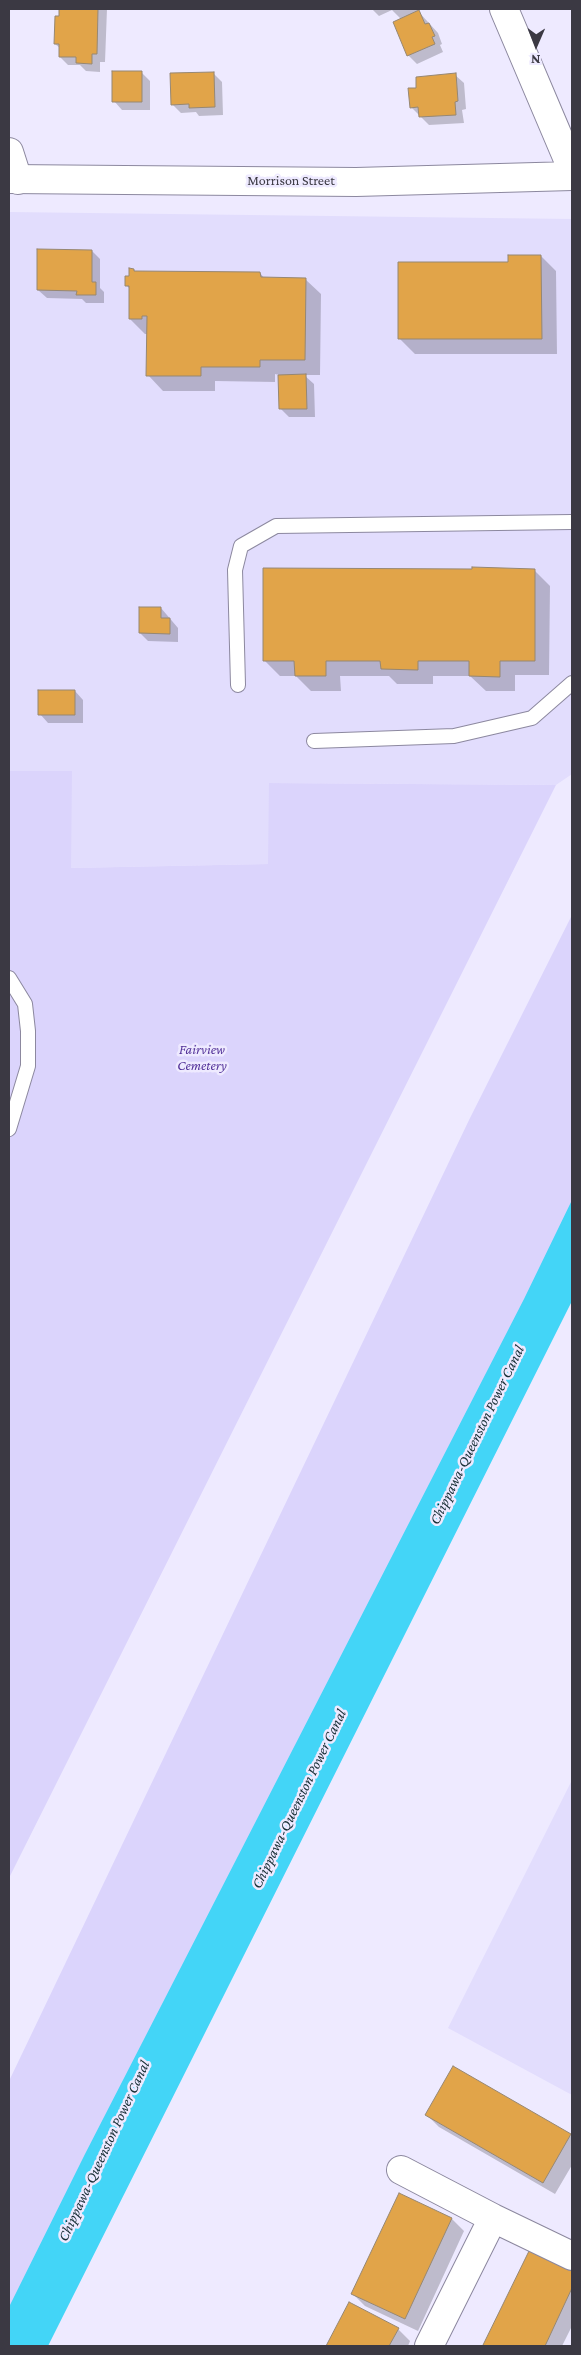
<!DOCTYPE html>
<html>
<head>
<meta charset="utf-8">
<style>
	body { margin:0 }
	#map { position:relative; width:581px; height:2355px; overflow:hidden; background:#eeeaff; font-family:"Crimson Pro",serif }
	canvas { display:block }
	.frame { position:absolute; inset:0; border:10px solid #3b3943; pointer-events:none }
	.north { position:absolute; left:511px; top:20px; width:50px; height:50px; -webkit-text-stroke:4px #eeeaff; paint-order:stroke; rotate:181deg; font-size:14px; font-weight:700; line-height:20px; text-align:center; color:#3b3943 }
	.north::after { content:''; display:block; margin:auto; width:18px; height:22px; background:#3b3943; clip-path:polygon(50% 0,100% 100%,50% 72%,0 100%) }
</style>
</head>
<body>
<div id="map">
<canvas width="581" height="2355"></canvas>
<div class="frame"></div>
<div class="north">N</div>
</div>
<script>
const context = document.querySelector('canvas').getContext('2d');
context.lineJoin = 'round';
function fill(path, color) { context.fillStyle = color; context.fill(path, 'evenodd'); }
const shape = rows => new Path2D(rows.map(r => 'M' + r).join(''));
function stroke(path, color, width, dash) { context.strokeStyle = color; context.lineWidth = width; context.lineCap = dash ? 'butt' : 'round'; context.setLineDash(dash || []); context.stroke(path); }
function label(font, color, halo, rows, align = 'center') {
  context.font = font + ' "Crimson Pro",serif'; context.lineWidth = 5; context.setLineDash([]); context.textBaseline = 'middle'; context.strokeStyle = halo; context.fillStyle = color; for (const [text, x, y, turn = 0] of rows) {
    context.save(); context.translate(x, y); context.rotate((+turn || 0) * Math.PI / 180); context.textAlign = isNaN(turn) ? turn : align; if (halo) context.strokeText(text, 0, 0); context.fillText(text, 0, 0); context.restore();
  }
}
fill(shape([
	[9,212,572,219,572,774,556,785,269,783,269,864,70,868,71,771,9,771],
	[572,1780,572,2095,448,2028]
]), '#e2ddfd');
fill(shape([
	[9,771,72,771,71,868,268,864,269,783,556,785,9,1878],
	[572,915,572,1218,9,2336,9,2081,470,1118]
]), '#dbd4fc');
fill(shape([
	[572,1200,572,1301,48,2346,9,2346,9,2307,85,2154,524,1299]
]), '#43d5f7');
fill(shape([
	[61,9,107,9,105,62,100,62,100,72,86,71,80,65,68,65,60,57,60,48,55,44],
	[372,9,420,9,417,10,438,33,442,44,440,45,443,52,417,64,408,55,401,19,392,10,379,16],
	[141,72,150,81,150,110,122,110,114,101],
	[214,74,222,82,223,115,199,116,196,112,181,113,172,104],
	[455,75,464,83,466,109,462,110,464,123,429,125,411,107,418,89],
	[92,251,100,259,100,288,104,292,104,303,86,303,82,299,47,298,38,290],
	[541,256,556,271,557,354,415,354,400,339,509,263],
	[134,270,136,272,260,273,265,279,305,279,321,294,320,375,304,375,314,384,315,417,289,417,280,408,279,375,275,374,275,382,215,381,215,391,163,391,148,375,148,334,145,334,130,319,130,289,126,285],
	[534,570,550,586,549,675,515,675,515,691,486,691,470,676,433,676,433,684,397,684,389,676,340,676,341,691,311,691,296,676,280,676,265,661],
	[161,608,178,628,178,642,148,641,140,633],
	[75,691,83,700,83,723,48,723,40,714],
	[426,2114,570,2135,572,2138,572,2165,555,2194,439,2127],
	[399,2195,452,2219,464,2231,418,2331,365,2306,353,2294],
	[530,2251,572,2271,572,2326,562,2346,486,2346],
	[350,2304,398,2329,410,2341,408,2346,327,2346]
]), '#0003');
const building = shape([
	[59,9,98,9,97,54,92,54,92,64,76,63,76,57,59,57,59,44,54,44,55,16,59,16,59,9],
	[419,10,425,24,429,23,435,36,432,37,435,44,407,56,393,22,419,10],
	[112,71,142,71,142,102,112,102,112,71],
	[214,72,215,107,189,108,189,104,171,105,170,73,214,72],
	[456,73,458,101,455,102,456,115,419,117,418,107,410,108,408,88,416,88,416,77,456,73],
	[37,249,92,250,92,282,96,282,96,295,76,295,77,291,37,290,37,249],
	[508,255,541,255,542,339,398,339,398,262,508,262,508,255],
	[129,268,134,269,134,271,260,272,261,277,306,278,305,360,260,360,260,367,201,367,201,376,146,376,147,316,142,316,142,319,129,319,129,286,125,286,125,276,129,276,129,268],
	[306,374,307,409,279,409,278,375,306,374],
	[472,567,535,569,535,661,500,661,500,677,469,676,469,661,418,661,418,670,381,669,380,661,326,661,326,676,295,676,294,661,263,661,263,568,472,569,472,567],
	[139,607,161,607,161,618,170,618,170,634,139,633,139,607],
	[38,690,75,690,75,715,38,715,38,690],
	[453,2066,571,2134,543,2183,425,2115,453,2066],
	[399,2193,452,2218,405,2319,351,2294,399,2193],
	[530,2249,572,2270,572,2288,545,2346,485,2346,483,2345,530,2249],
	[349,2302,399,2328,389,2346,326,2346,349,2302]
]);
fill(building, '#e1a449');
stroke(building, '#968773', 1);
const service = shape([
	[238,685,235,570,241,546,276,526,572,522],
	[314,741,454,736,532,718,572,683],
	[9,978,25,1004,28,1031,28,1066,9,1129]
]);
const minor = shape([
	[9,152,18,180],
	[401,2170,493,2218,572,2256],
	[429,2346,493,2218]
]);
const tertiary = shape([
	[504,9,572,169],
	[9,179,356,182,572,176]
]);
stroke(service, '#8c889f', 16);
stroke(minor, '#8c889f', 30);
stroke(tertiary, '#8c889f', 30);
stroke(service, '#fff', 14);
stroke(minor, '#fff', 28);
stroke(tertiary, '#fff', 28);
label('14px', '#3b3943', '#eeeaff', [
	["Morrison Street",291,181]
]);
label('italic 14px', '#54339a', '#eeeaff', [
	["Fairview",202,1050],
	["Cemetery",202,1066]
]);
label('italic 15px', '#172e35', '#eeeaff', [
	["Chippawa-Queenston Power Canal",477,1435,-64],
	["Chippawa-Queenston Power Canal",299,1799,-64],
	["Chippawa-Queenston Power Canal",104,2151,-65]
]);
</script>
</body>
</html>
